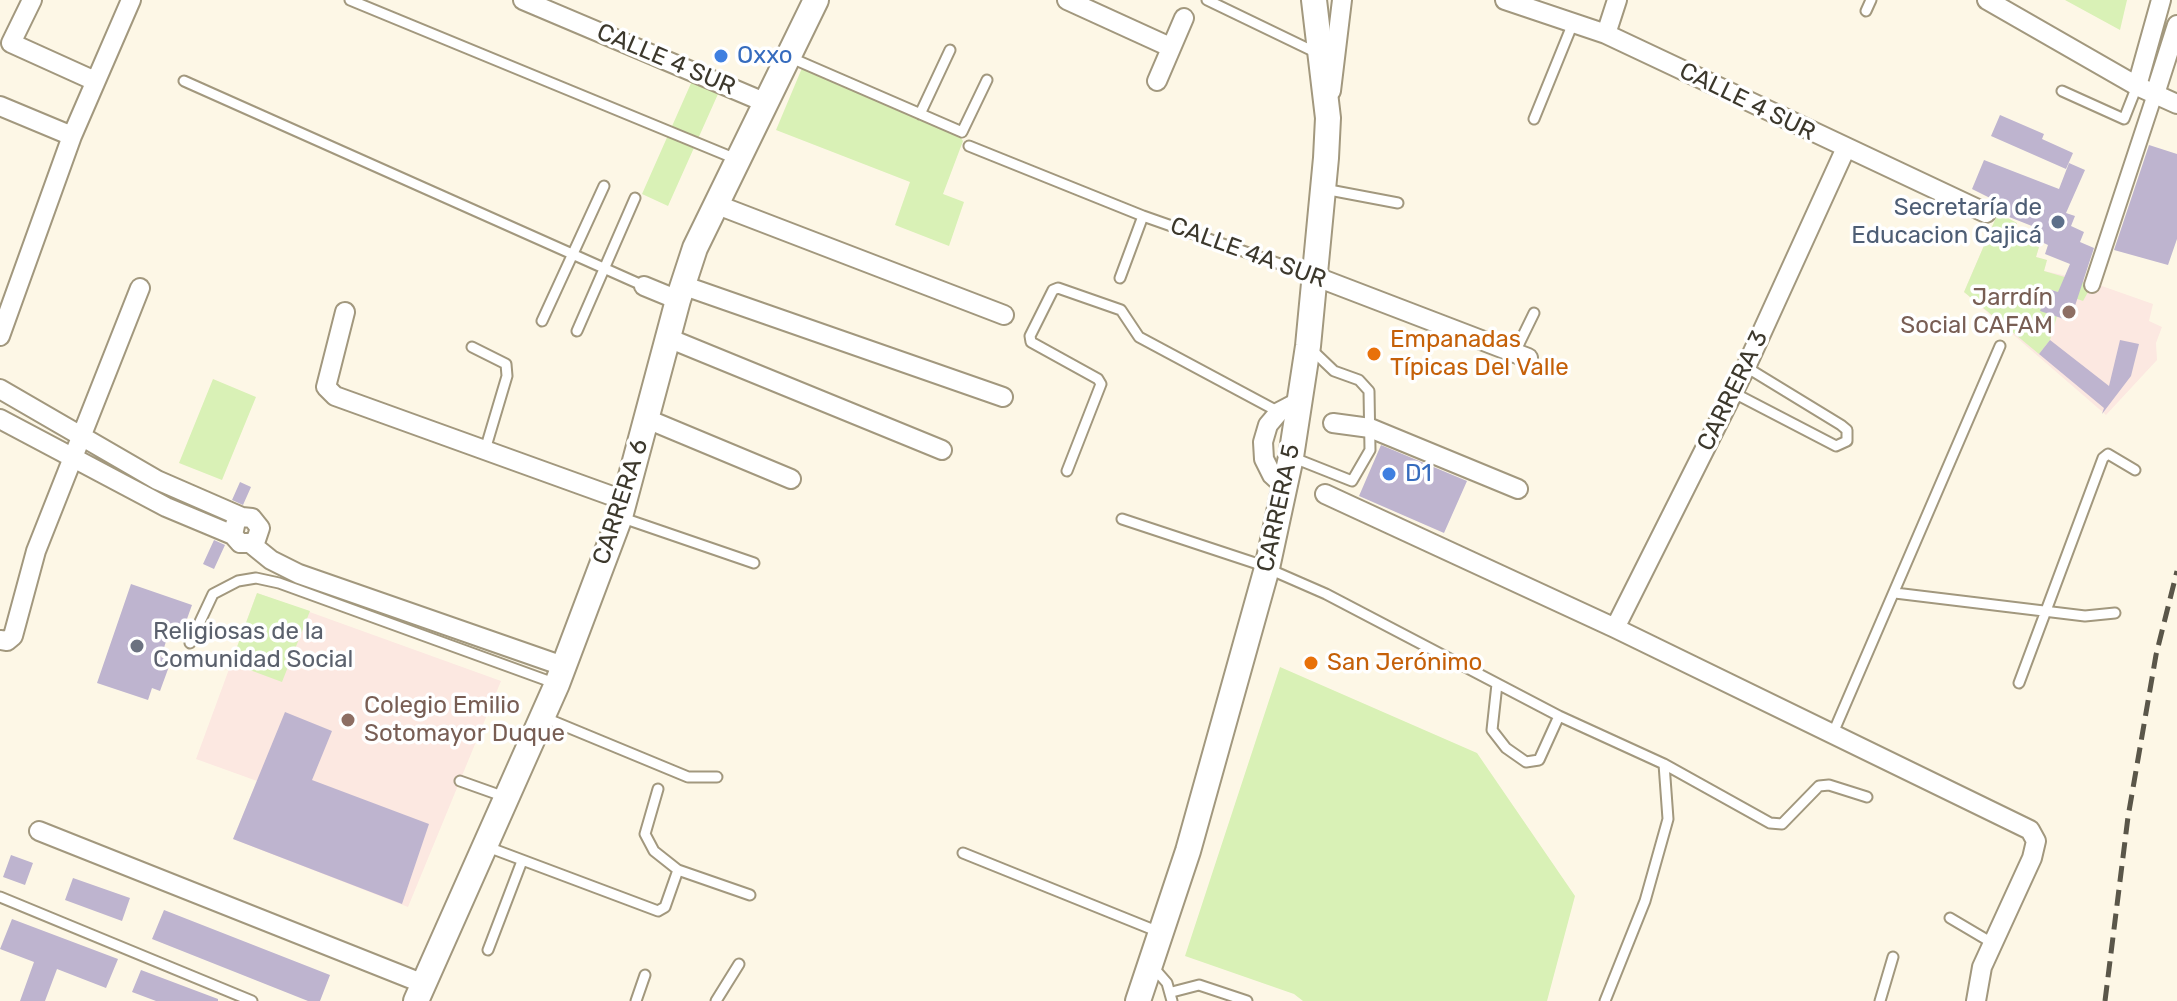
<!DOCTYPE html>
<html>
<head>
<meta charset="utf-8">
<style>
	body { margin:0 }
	canvas { display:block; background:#fdf7e6 }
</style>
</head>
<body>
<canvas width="2177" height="1001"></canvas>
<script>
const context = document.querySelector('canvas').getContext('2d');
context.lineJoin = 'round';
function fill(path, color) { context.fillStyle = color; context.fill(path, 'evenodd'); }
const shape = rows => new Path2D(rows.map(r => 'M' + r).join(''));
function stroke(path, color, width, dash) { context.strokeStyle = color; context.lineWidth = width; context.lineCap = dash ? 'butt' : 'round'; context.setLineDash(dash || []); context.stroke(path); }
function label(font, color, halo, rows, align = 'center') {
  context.font = font + ' Rubik,sans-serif'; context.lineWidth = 7; context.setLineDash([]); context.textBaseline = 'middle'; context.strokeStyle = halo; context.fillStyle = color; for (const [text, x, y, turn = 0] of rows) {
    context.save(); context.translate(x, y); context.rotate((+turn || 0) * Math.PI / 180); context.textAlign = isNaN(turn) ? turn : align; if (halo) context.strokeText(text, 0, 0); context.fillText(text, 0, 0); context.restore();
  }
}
fill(shape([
	[1998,213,2017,223,2015,230,2026,234,2024,242,2039,247,2036,257,2047,260,2044,271,2082,279,2153,304,2149,321,2162,327,2156,343,2157,360,2106,415,1964,292],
	[257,593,501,681,408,907,233,839,257,781,196,759]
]), '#fce8e1');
fill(shape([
	[2065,0,2127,0,2120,30],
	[802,68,958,134,963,141,943,194,964,202,949,246,895,225,910,182,776,130],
	[692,81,718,94,668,206,642,194],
	[1998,213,2017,223,2015,230,2026,234,2024,242,2039,247,2036,257,2047,260,2044,271,2092,285,2083,301,2049,289,2057,316,2050,340,2039,354,1964,292],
	[213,379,256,397,222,480,179,463],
	[257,593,310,611,282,682,231,663],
	[1280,667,1477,753,1575,896,1547,1001,1303,1001,1294,994,1185,956]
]), '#d9f1b6');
fill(shape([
	[2000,115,2044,134,2042,139,2073,153,2066,169,1991,136],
	[2149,145,2177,154,2177,239,2168,265,2114,250],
	[1984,160,2059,189,2069,163,2085,170,2066,213,2075,216,2071,226,2084,232,2080,242,2094,248,2070,321,2040,311,2048,289,2058,292,2070,264,2045,254,2048,245,2033,238,2037,228,1999,213,2002,204,1972,189],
	[2050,340,2109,386,2120,340,2139,344,2131,376,2102,414,2104,408,2039,354],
	[1381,445,1467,481,1444,533,1359,496],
	[240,482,251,487,243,505,232,500],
	[214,540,225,545,214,569,203,564],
	[131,584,192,605,183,630,171,626,161,657,171,661,160,691,152,688,148,700,97,683],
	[285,712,332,731,312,780,429,824,402,904,233,839],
	[11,855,33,863,25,885,3,877],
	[73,878,130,898,122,921,65,900],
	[164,910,330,975,320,1001,308,1001,152,939],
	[12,919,118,959,106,988,57,969,45,1001,20,1001,34,962,0,949],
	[141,970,218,999,218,1001,156,1001,132,992]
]), '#beb4cf');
const service = shape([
	[350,0,736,159],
	[1207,0,1319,54],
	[1866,11,1871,0],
	[789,57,962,132,987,80],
	[184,81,644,286],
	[2062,91,2124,119,2137,86],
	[920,114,950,50],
	[1534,119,1573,23],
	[969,146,1143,216,1311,275],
	[1324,189,1398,203],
	[1120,278,1143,216],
	[542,321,604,186],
	[577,331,635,198],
	[472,347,506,364,507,376,485,450],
	[1515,352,1534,313],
	[1734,393,1836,446,1847,441,1847,430,1841,425,1746,367],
	[1294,458,1352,481,1370,450,1369,391,1359,380,1334,371,1312,350],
	[1067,471,1101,384,1098,379,1031,342,1030,336,1053,290,1058,288,1121,310,1139,337,1279,412],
	[620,517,754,563],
	[1122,519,1255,563,1326,594,1559,716,1539,760,1526,762,1506,748,1492,730,1497,684],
	[1895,593,2085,616,2115,613],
	[190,643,213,594,238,581,256,578,279,583,554,683],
	[2019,683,2103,458,2108,454,2135,470],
	[1559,716,1664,764,1770,823,1782,824,1819,786,1829,785,1867,797],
	[543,717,688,777,717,777],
	[1833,733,2000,346],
	[460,781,505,797],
	[485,846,658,911,665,907,678,870,654,851,645,834,658,789],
	[963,853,1159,932],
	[678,870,750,895],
	[0,897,252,1001],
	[1950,918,1994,944],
	[488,950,522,861],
	[1153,967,1167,983,1172,1001],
	[1172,992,1199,985,1247,1001],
	[636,1001,645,975],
	[716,1001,739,964],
	[1605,1001,1645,901,1668,819,1664,764],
	[1880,1001,1893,957]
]);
const pedestrian = shape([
	[2092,285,2155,94]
]);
const minor = shape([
	[32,0,11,43,95,81],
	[523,0,764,102],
	[1067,0,1170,47],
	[1505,0,1606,34,1986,213],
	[1987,0,2137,86,2177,104],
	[1606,34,1617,0],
	[1157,81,1184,18],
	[2137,86,2161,0],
	[1331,91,1342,0],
	[2155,94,2177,25],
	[0,106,72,136],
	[715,204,1004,315],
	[1314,276,1528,358],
	[682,285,1003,397],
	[644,286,678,300],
	[345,312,326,387,335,396,626,501],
	[0,336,72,136,131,0],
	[668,338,942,450],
	[0,389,157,480,242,517,252,518,260,528,256,540,250,543,240,543,233,535,236,521,242,517],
	[0,419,166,507,233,535],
	[647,419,791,479],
	[1333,423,1370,428,1518,489],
	[1285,487,1272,475,1264,459,1263,442,1268,425,1279,412,1300,401],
	[1325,494,1615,628,2030,830,2036,841,2032,858,1982,967,1976,1001],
	[250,543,271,560,299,574,563,666],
	[1615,628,1746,367,1845,150],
	[0,640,7,641,13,636,36,551,140,288],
	[39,831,424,984]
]);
const secondary = shape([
	[416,1001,557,684,620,517,678,300,695,248,816,0],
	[1138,1001,1188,851,1267,568,1291,457,1308,346,1326,158,1328,118,1314,0]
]);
stroke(service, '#a2987e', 13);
stroke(pedestrian, '#a2987e', 18);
stroke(minor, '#a2987e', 22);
stroke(secondary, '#a2987e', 28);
stroke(service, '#fff', 9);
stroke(pedestrian, '#fff', 14);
stroke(minor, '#fff', 18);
stroke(secondary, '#fff', 24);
stroke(shape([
	[2105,1001,2128,817,2156,655,2177,571]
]), '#5a5649', 5, [16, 8]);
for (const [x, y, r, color] of [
	[721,56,8,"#3f7fe0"],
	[2058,222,8,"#5c6f8a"],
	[2069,312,8,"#8d6e63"],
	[1374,354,8,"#e8710a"],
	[1389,474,8,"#3f7fe0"],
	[137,646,8,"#6b7280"],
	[1311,663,8,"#e8710a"],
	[348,720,8,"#8d6e63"]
]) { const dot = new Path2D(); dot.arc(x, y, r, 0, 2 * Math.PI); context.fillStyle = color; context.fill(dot); stroke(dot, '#fff', 3); }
label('24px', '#366cbe', '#fff', [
	["Oxxo",737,56],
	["D1",1405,474]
], 'left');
label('24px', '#3c382c', '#fff', [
	["CALLE 4 SUR",666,60,23],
	["CALLE 4 SUR",1747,102,26],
	["CALLE 4A SUR",1248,253,20],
	["CARRERA 3",1733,391,-64],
	["CARRERA 6",621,502,-72],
	["CARRERA 5",1279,508,-78]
]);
label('24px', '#4e5e75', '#fff', [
	["Secretaría de",2042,208],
	["Educacion Cajicá",2042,236]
], 'right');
label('24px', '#785e54', '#fff', [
	["Jarrdín",2053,298],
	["Social CAFAM",2053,326],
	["Colegio Emilio",364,706,"left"],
	["Sotomayor Duque",364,734,"left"]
], 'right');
label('24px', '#c56008', '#fff', [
	["Empanadas",1390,340],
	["Típicas Del Valle",1390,368],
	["San Jerónimo",1327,663]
], 'left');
label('24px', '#5b616d', '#fff', [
	["Religiosas de la",153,632],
	["Comunidad Social",153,660]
], 'left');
</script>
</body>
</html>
